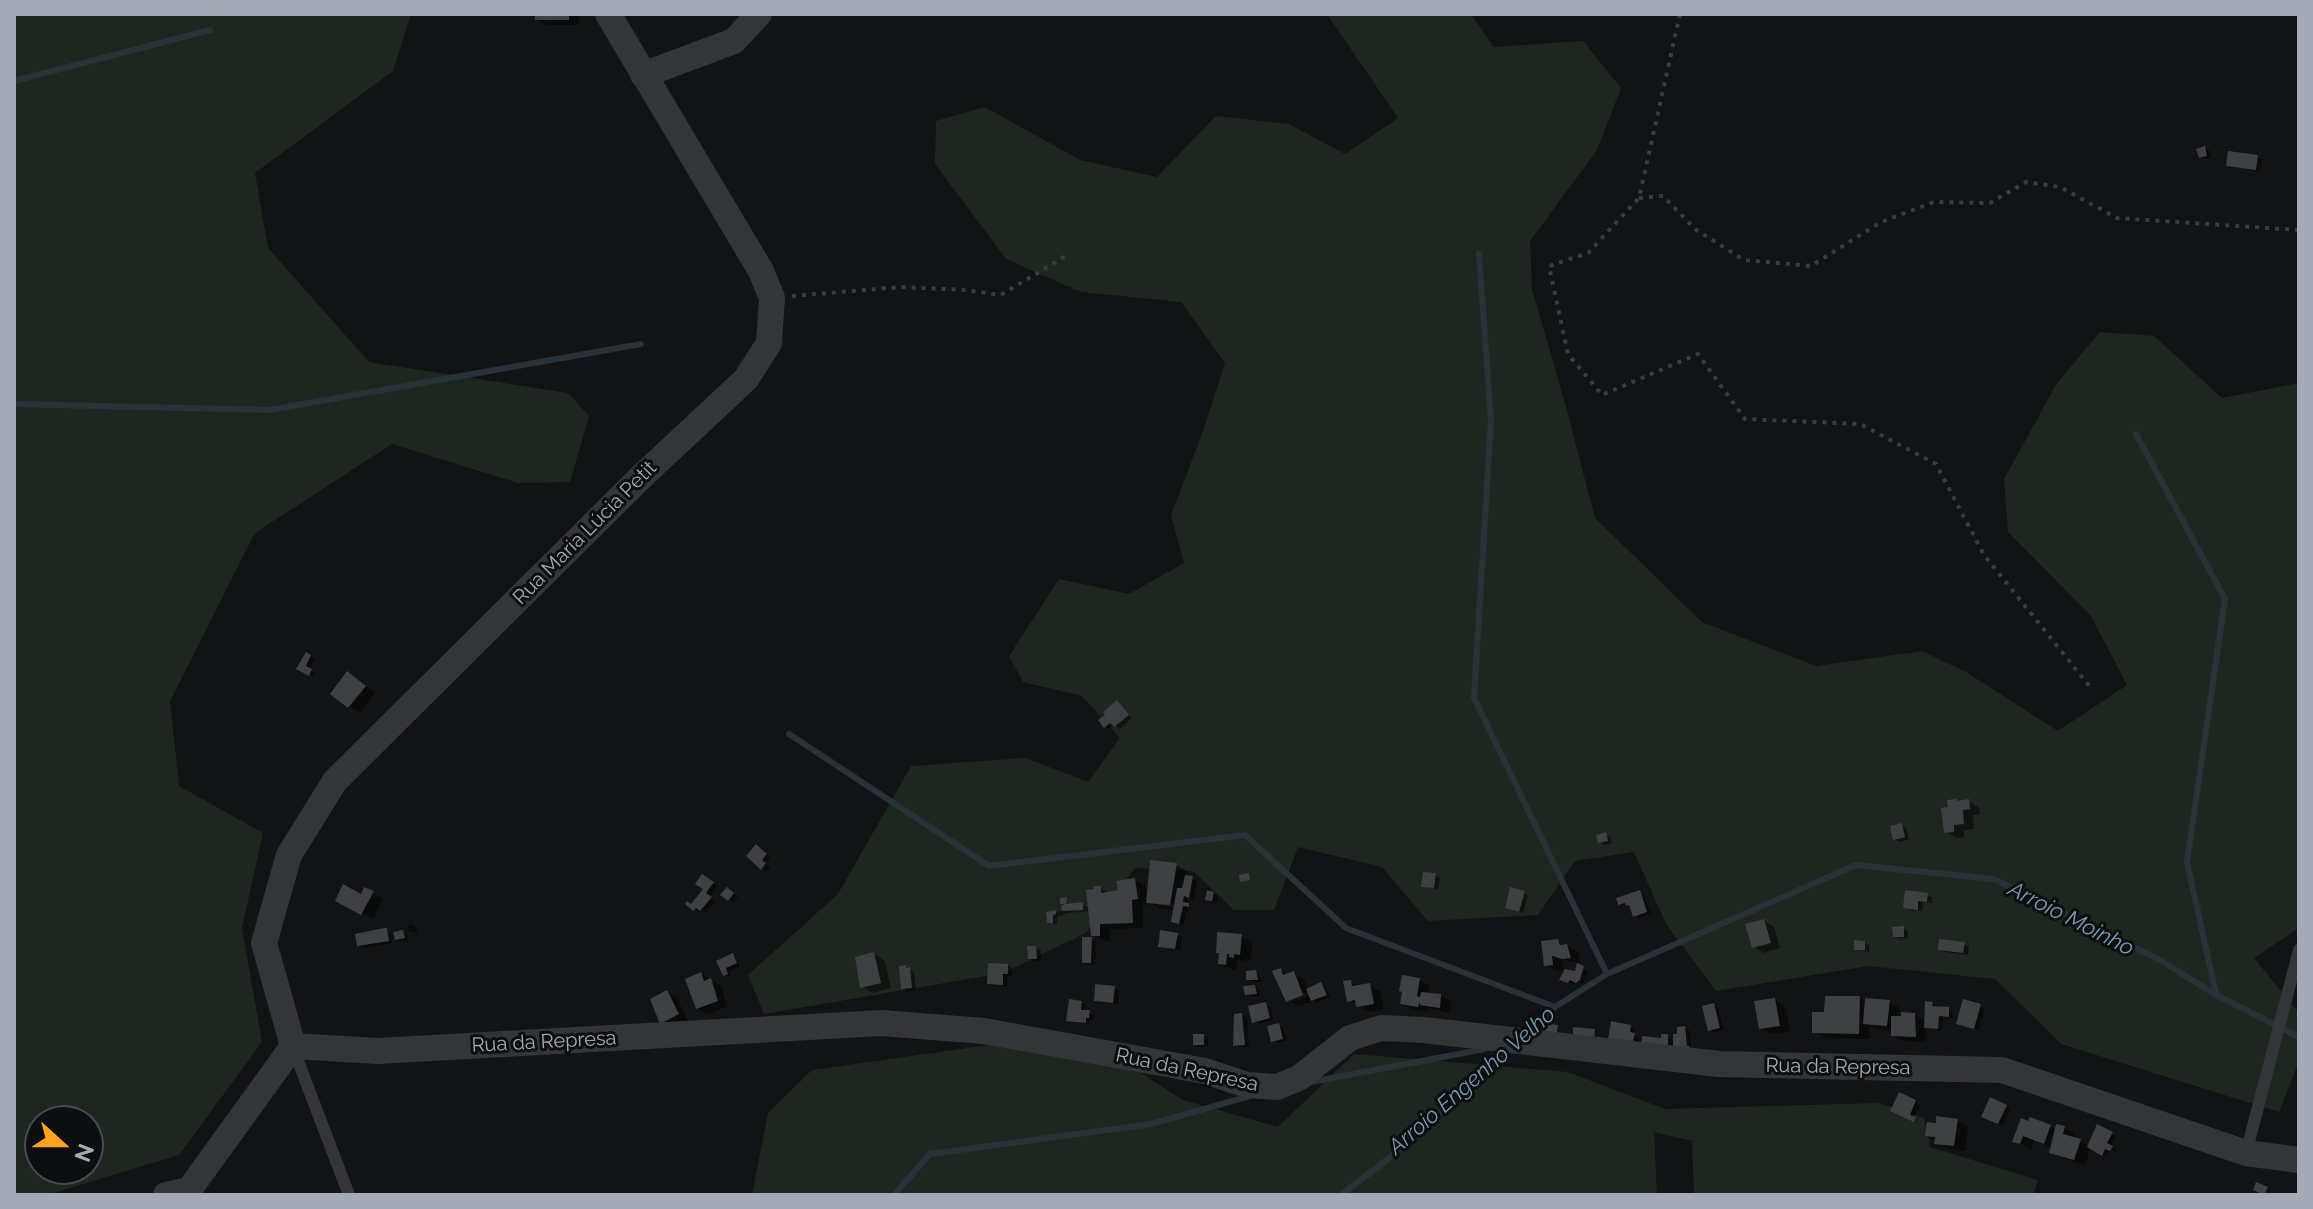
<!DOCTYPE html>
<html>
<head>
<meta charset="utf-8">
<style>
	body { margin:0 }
	#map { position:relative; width:2313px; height:1209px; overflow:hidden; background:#121314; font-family:Raleway,sans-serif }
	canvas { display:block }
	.frame { position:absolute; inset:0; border:16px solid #a3aab6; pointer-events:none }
	.north { position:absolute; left:24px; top:1105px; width:80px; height:80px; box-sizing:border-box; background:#0d0e0f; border:2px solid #494c52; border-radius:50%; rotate:111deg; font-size:22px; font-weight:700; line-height:32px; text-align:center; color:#a3aab6 }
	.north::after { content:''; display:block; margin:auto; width:28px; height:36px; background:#fda321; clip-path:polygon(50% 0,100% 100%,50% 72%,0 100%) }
</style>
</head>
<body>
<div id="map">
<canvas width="2313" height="1209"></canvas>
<div class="frame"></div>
<div class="north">N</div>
</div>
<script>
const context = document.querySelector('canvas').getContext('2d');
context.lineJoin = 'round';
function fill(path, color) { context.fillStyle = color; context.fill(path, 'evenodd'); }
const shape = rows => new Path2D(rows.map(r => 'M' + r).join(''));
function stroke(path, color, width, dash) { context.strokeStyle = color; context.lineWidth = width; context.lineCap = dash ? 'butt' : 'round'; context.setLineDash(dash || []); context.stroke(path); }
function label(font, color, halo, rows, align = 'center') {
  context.font = font + ' Raleway,sans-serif'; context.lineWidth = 6; context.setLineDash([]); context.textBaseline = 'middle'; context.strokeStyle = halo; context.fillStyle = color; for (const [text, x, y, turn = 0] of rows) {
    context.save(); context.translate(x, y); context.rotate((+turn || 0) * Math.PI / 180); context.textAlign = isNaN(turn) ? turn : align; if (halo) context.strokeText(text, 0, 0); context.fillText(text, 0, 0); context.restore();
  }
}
fill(shape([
	[14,14,411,14,393,71,255,173,268,248,369,362,568,393,589,416,570,482,518,483,392,444,255,533,170,701,179,786,263,833,242,928,262,1042,179,1155,47,1195,14,1195],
	[40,1121,88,1121,88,1169,40,1169],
	[1327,14,1471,14,1494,47,1583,41,1621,88,1597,150,1530,241,1532,289,1566,407,1595,518,1702,622,1816,666,1922,651,1966,672,2058,731,2127,685,2091,616,2008,532,2004,479,2057,383,2100,332,2154,336,2222,398,2299,383,2299,928,2254,958,2299,1013,2299,1061,2279,1112,2061,1044,1995,979,1868,966,1716,991,1666,924,1634,852,1575,861,1538,915,1428,921,1382,867,1298,847,1274,910,1234,910,1193,871,1135,868,1086,933,1003,973,764,1014,748,975,838,894,911,766,1026,758,1088,782,1120,738,1082,696,1023,682,1009,656,1059,579,1129,594,1184,563,1171,515,1202,434,1225,363,1181,302,1081,292,1006,259,935,164,936,121,985,107,1080,160,1157,177,1216,116,1289,124,1345,154,1398,118],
	[1003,1043,1113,1055,1183,1100,1278,1127,1354,1054,1568,1072,1665,1109,1878,1103,1924,1118,1930,1147,2038,1180,2033,1195,1694,1195,1692,1141,1654,1132,1657,1195,752,1195,768,1113,812,1070]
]), '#1e271f');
fill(shape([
	[537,14,579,14,579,25,547,25,537,19],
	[2205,148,2210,151,2211,158,2205,159,2200,157],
	[2257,157,2262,160,2260,171,2233,167,2228,165],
	[306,655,315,659,309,670,316,674,314,677,299,668],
	[358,680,375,693,360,713,332,693],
	[1117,703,1132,718,1120,729,1115,726,1110,729,1106,727],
	[1968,801,1979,808,1980,814,1973,815,1974,829,1964,830,1964,837,1957,838,1946,832],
	[1902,825,1906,828,1909,839,1900,842,1895,839],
	[1606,835,1611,837,1612,843,1605,845,1600,842],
	[761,849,770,857,765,864,770,867,767,871,762,868],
	[1176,865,1187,871,1186,877,1197,881,1194,899,1189,898,1184,925,1173,921,1175,910,1159,908,1148,901,1148,905,1143,905,1143,928,1110,929,1110,941,1104,941,1093,934,1091,911,1068,913,1057,917,1057,925,1049,922,1048,913,1064,911,1063,907,1082,904,1090,909,1100,888,1109,893,1121,891,1135,880,1145,886,1147,897],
	[1157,902,1181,904,1180,908,1157,906],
	[1435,875,1440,878,1438,890,1423,885],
	[703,876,717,886,710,897,715,901,706,912,701,910,699,912,684,901,692,906,706,889],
	[365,889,383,899,373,919,337,900,361,896],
	[732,892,738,897,734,902,723,894],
	[1208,892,1218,896,1217,903,1207,899],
	[1639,892,1644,895,1651,914,1639,918,1634,915,1632,907,1619,904],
	[1524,893,1528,896,1523,913,1507,908],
	[1907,893,1928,895,1932,898,1932,903,1923,902,1922,911,1910,910,1905,907],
	[1764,921,1774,927,1780,948,1764,953,1754,947],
	[411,924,416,927,418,933,409,931,408,925],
	[1903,928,1908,931,1908,938,1899,939,1895,936],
	[386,931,391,934,392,943,364,948,359,945],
	[403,932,408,935,408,940,401,942,397,939],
	[1177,935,1182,937,1180,951,1160,946],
	[1241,936,1252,942,1251,960,1245,959,1245,962,1237,960,1236,970,1231,969,1220,963,1221,953],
	[1091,939,1096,942,1095,964,1088,965,1084,962],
	[1557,941,1578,952,1580,963,1562,960,1563,970,1556,971,1546,964],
	[1865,943,1869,945,1869,952,1856,949],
	[1964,944,1969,947,1968,955,1944,952,1940,949],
	[1036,948,1041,950,1041,961,1034,961,1030,958],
	[874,954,885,961,891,988,873,993,862,986],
	[732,956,737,958,740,966,729,971,731,976,729,977,725,974,719,962],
	[1008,965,1012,968,1012,976,1007,976,1007,986,994,986,989,983],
	[1578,966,1588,971,1584,982,1582,984,1575,981,1573,984,1566,982,1576,973],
	[906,967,914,972,916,990,907,991,903,988],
	[1280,970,1289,975,1294,973,1304,979,1308,990,1321,984,1326,987,1330,997,1317,1003,1314,1001,1298,1006,1291,1002,1313,994,1312,990,1290,998,1290,1002,1288,1000],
	[1256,972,1260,975,1262,982,1253,982,1248,979],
	[701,974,721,986,727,1007,708,1014,697,1008],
	[1419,980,1430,986,1428,995,1441,996,1451,1002,1450,1013,1429,1008,1428,1012,1413,1009,1402,1003,1404,992],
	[1351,982,1360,987,1369,985,1380,991,1384,1009,1369,1012,1349,1000],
	[1255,987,1259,989,1260,996,1251,997,1247,994],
	[1114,988,1119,990,1118,1004,1100,1003,1096,1000],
	[667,992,677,998,688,1021,672,1029,661,1022],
	[1827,998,1860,998,1867,1002,1889,1002,1900,1008,1899,1018,1915,1015,1926,1021,1932,1004,1953,1012,1953,1018,1943,1018,1942,1030,1930,1029,1925,1027,1926,1042,1904,1041,1893,1035,1893,1031,1876,1029,1869,1026,1869,1039,1825,1038,1814,1032,1826,1014],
	[1775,1000,1785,1006,1790,1031,1772,1034,1761,1028],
	[1082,1003,1086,1005,1086,1012,1094,1015,1093,1020,1090,1019,1090,1024,1073,1022,1069,1020],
	[1265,1004,1270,1007,1273,1020,1258,1024,1254,1021],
	[1714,1005,1718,1008,1724,1030,1714,1032,1710,1030],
	[1980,1006,1984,1009,1979,1030,1963,1025],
	[1242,1015,1247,1018,1249,1047,1240,1047,1235,1045],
	[1278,1025,1283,1027,1287,1041,1277,1043,1273,1041],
	[1630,1027,1635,1029,1634,1035,1639,1038,1638,1044,1614,1040],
	[1685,1028,1690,1031,1691,1049,1694,1054,1644,1038,1662,1040,1667,1036,1675,1041],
	[1203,1036,1208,1038,1208,1046,1199,1047,1195,1044],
	[1900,1095,1920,1105,1914,1118,1919,1123,1893,1110],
	[2006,1107,2010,1109,2003,1125,1988,1119],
	[2031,1119,2057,1130,2064,1128,2074,1134,2073,1139,2089,1146,2098,1127,2116,1136,2111,1147,2117,1150,2116,1152,2110,1149,2107,1157,2091,1146,2085,1165,2062,1158,2052,1152,2053,1148,2034,1140,2031,1149,2015,1141],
	[1957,1121,1968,1127,1965,1151,1947,1149,1927,1135]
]), '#0007');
stroke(shape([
	[14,81,210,30],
	[1479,254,1491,420,1474,698,1607,974],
	[14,404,270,410,641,344],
	[2136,434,2225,599,2187,862,2216,994],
	[789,734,989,866,1245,835,1346,928,1555,1007],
	[1525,1035,1555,1007,1607,974,1856,865,1994,879,2160,960,2216,995,2299,1037],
	[1311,1082,1485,1049],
	[894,1195,930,1154,1151,1124,1250,1096],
	[1341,1195,1388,1159,1510,1048]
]), '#283339', 6);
fill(shape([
	[535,14,569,14,569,20,535,20],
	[2205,146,2207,156,2199,158,2196,149],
	[2228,151,2258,155,2256,170,2226,166],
	[306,652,311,655,306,666,312,669,309,676,296,669],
	[347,671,366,686,348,708,330,694],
	[1117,700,1129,715,1114,727,1110,723,1104,728,1098,720,1105,715,1103,712],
	[1957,799,1957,801,1969,799,1970,809,1963,810,1964,824,1954,825,1954,832,1944,833,1941,808,1948,807,1947,800],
	[1902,823,1905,837,1893,840,1890,826],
	[1606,832,1608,841,1598,843,1596,835],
	[756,844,767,854,762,860,766,863,761,870,746,856],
	[1150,860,1177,863,1170,905,1146,903],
	[1423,872,1436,873,1434,888,1421,887],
	[1249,873,1250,880,1240,882,1239,875],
	[702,874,714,882,706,893,712,897,700,911,696,908,693,911,685,904,687,901,691,904,703,889,695,884],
	[1185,875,1193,876,1189,898,1184,896,1183,902,1189,903,1189,907,1183,906,1179,924,1171,922,1177,888,1182,888],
	[1135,878,1138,899,1132,900,1133,923,1100,924,1100,936,1091,936,1086,890,1094,889,1094,886,1101,886,1101,893,1118,890,1116,881],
	[343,884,361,894,364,887,374,891,361,915,335,901],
	[727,887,734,893,728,901,720,895],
	[1510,887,1525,891,1519,912,1505,908],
	[1207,890,1214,892,1212,901,1205,900],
	[1640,890,1647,912,1633,917,1629,905,1626,906,1625,903,1618,905,1616,898],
	[1905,890,1928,893,1927,902,1918,901,1918,910,1903,908],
	[1067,897,1066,904,1083,902,1083,910,1062,911,1061,906,1065,904,1060,904,1060,898],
	[1056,910,1056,914,1053,915,1053,923,1047,923,1046,912],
	[1764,919,1771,943,1752,948,1745,924],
	[1904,926,1904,937,1893,937,1892,927],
	[384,928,387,928,389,941,357,946,355,934],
	[403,930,405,938,395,940,393,932],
	[1160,930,1178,933,1175,949,1158,947],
	[1217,932,1242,934,1240,955,1234,954,1234,958,1229,957,1229,954,1227,954,1226,965,1218,964,1219,953,1216,953],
	[1082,937,1092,937,1091,963,1082,963],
	[1558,939,1560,945,1567,944,1571,958,1562,959,1552,956,1553,965,1544,966,1541,941],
	[1939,939,1965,942,1963,953,1938,950],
	[1854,940,1865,941,1865,950,1854,950],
	[1027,946,1036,946,1037,959,1028,959],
	[874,952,881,983,860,988,855,957],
	[733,953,737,963,726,968,728,974,723,976,716,961],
	[988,963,1008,964,1008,974,1003,974,1003,985,987,984],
	[1577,963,1584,966,1580,980,1576,983,1570,980,1568,983,1559,980,1565,969,1575,971],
	[906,965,906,968,910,967,912,988,901,989,899,966],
	[1281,968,1283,975,1294,971,1303,995,1286,1002,1272,971],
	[1256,970,1258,980,1246,980,1246,971],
	[701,972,704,981,711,978,718,1001,696,1009,685,979],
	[1402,975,1420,978,1417,996,1420,997,1421,992,1441,994,1440,1008,1420,1005,1420,1002,1418,1007,1400,1004,1402,992,1399,991],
	[1351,980,1352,986,1370,983,1374,1004,1356,1007,1355,1000,1347,1002,1343,981],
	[1321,982,1327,995,1311,1001,1306,989],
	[1095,984,1115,986,1113,1003,1094,1001],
	[1255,985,1257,994,1245,995,1243,986],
	[667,990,679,1014,660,1024,650,999],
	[1825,996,1860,996,1859,1034,1812,1033,1812,1012,1824,1012],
	[1775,998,1780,1026,1759,1029,1754,1001],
	[1865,998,1890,1000,1887,1026,1863,1024],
	[1069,999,1082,1001,1081,1010,1090,1010,1089,1018,1086,1018,1086,1023,1066,1021],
	[1963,999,1981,1004,1974,1029,1956,1024],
	[1925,1001,1933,1002,1932,1006,1949,1007,1949,1017,1939,1016,1938,1029,1924,1028],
	[1266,1002,1270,1018,1252,1023,1248,1006],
	[1714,1003,1720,1028,1708,1031,1702,1006],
	[1901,1012,1915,1013,1916,1037,1891,1036,1891,1016,1901,1016],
	[1242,1013,1245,1045,1233,1046,1234,1014],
	[1611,1021,1631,1025,1630,1032,1635,1033,1633,1042,1608,1039],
	[1279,1023,1283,1039,1271,1042,1267,1026],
	[1545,1023,1558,1025,1556,1037,1543,1036],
	[1685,1026,1687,1046,1689,1046,1690,1052,1673,1053,1673,1034,1677,1034,1677,1027],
	[1573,1027,1595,1029,1594,1039,1573,1038],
	[1193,1034,1204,1034,1204,1045,1193,1045],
	[1661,1034,1668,1034,1668,1049,1641,1047,1642,1036,1661,1038],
	[1899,1092,1916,1100,1910,1115,1916,1117,1914,1122,1890,1111],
	[1990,1097,2007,1105,1998,1124,1981,1117],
	[1936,1116,1958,1119,1954,1146,1934,1144,1935,1137,1925,1136,1927,1122,1936,1123],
	[2030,1117,2051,1125,2044,1144,2023,1136,2020,1144,2012,1142,2021,1118,2028,1121],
	[2056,1124,2065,1126,2063,1134,2081,1139,2074,1160,2049,1153],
	[2097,1124,2113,1132,2107,1143,2113,1146,2110,1151,2105,1149,2102,1156,2087,1147],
	[2256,1182,2268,1187,2264,1195,2253,1190]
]), '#3e4044');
stroke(shape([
	[1680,14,1639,198,1588,253,1549,266,1568,354,1602,395,1698,354,1745,419,1860,424,1936,464,1984,555,2091,688],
	[1639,198,1663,196,1695,229,1744,260,1811,266,1881,222,1934,202,1990,203,2026,182,2060,187,2117,218,2299,230],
	[792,296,901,287,965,290,1001,295,1069,254]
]), '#393c41', 4, [4, 6]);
stroke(shape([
	[293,1048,349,1195],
	[2246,1153,2299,950]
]), '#333539', 12);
stroke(shape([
	[643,75,734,41,759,14],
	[293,1046,378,1051,881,1023,984,1031,1205,1071,1247,1085,1277,1087,1299,1078,1350,1038,1381,1028,1424,1030,1719,1064,2002,1070,2246,1153,2299,1160],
	[293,1046,264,943,289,855,335,781,639,479,746,379,769,343,772,298,761,271,608,14],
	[166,1195,189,1190,293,1046]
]), '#333539', 26);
label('20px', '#a3aab6', '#0d0e0f', [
	["Rua Maria Lúcia Petit",585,533,-45],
	["Rua da Represa",544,1042,-3],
	["Rua da Represa",1838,1067,1],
	["Rua da Represa",1187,1070,12]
]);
label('italic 22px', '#779cb4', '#0d0e0f', [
	["Arroio Moinho",2071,919,27],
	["Arroio Engenho Velho",1472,1081,-41]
]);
</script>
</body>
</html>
